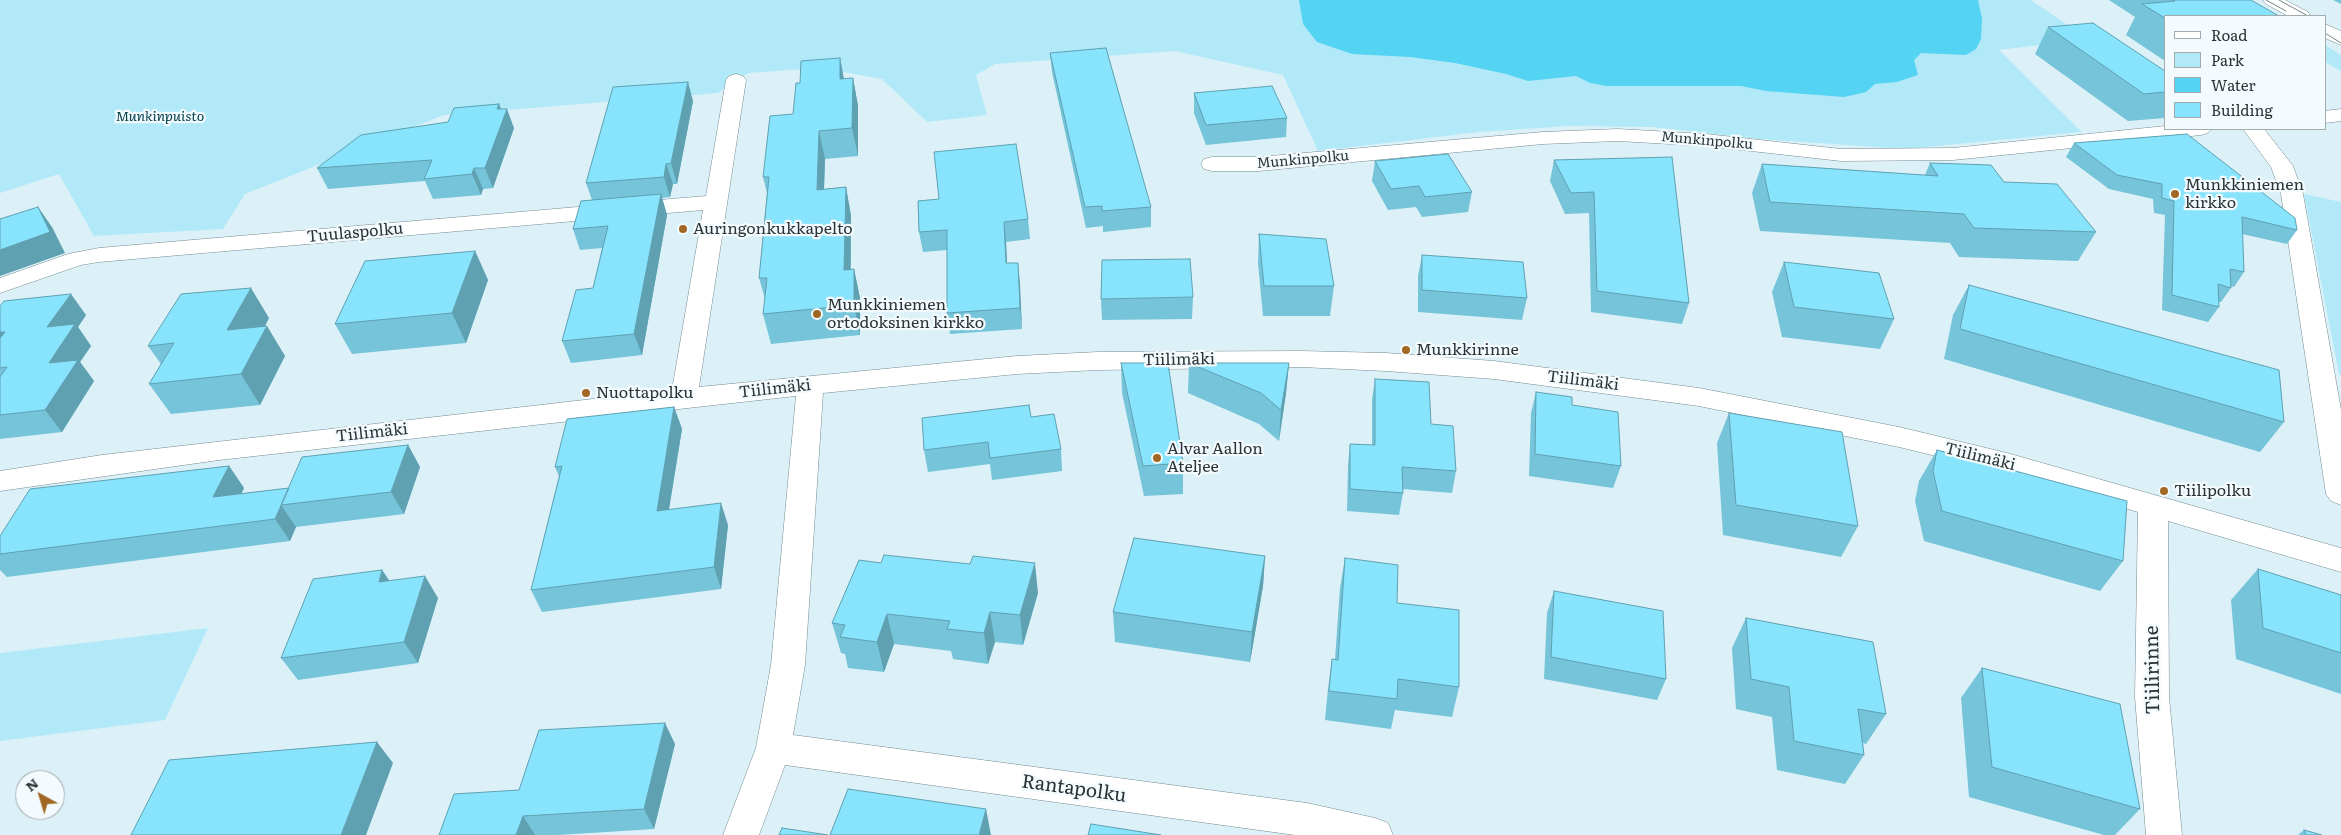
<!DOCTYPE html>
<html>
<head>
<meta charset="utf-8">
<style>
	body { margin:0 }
	#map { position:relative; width:2341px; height:835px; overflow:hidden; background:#dbf1f7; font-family:Literata,serif }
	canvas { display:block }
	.legend { position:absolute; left:2164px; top:15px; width:162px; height:115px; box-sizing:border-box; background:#f3fbfe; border:1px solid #a3abae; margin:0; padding:6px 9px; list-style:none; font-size:15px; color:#2b3335 }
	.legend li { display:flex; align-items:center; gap:10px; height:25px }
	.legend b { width:25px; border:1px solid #a3abae }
	.north { position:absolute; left:15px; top:770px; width:50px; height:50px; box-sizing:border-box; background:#f3fbfe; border:1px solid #a3abae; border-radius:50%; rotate:321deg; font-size:14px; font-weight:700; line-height:20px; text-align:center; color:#2b3335 }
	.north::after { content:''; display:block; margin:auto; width:18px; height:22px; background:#a06824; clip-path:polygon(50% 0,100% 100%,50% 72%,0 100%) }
</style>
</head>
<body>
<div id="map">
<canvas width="2341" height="835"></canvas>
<ul class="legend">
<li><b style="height:6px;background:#fff"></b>Road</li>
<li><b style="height:14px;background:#b2e9f9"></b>Park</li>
<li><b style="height:14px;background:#54d3f2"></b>Water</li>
<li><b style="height:14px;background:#88e4fd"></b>Building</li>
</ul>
<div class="north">N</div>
</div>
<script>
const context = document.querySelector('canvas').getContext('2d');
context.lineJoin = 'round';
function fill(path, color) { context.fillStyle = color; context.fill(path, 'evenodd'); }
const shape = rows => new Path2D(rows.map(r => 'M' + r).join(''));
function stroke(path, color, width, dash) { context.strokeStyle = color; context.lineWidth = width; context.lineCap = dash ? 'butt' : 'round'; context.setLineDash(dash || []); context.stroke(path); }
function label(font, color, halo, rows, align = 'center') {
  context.font = font + ' Literata,serif'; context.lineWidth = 4.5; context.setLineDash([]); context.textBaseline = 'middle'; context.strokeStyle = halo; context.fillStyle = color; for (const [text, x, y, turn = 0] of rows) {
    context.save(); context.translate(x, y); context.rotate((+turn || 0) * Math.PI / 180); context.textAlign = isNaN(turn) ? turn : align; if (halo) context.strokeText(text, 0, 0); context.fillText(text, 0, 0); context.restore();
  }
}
fill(shape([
	[0,0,2031,0,2088,39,1999,50,2082,132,1905,149,1760,139,1652,127,1569,126,1479,132,1318,151,1283,75,1175,51,995,64,976,75,987,115,927,122,882,79,821,68,748,73,718,93,444,115,245,194,223,229,94,236,59,174,0,193],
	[2325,45,2341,55,2341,71,2325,62],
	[2304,194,2341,202,2341,375,2339,374],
	[208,628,165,720,0,741,0,653]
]), '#b2e9f9');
fill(shape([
	[1299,0,1978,0,1982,19,1981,39,1976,49,1966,55,1921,53,1914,60,1918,75,1897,82,1875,84,1866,92,1844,97,1766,91,1741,86,1607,86,1590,83,1576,76,1528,81,1506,74,1455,63,1410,57,1352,54,1317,42,1303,24]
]), '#54d3f2');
const minor = shape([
	[2263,0,2285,0,2308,12,2310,16,2288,16,2266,4,2263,0],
	[2325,24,2341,31,2341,45,2325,38,2325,24],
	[736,74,743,76,746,80,699,387,1017,356,1098,352,1301,351,1386,353,1494,361,1699,388,1899,427,2007,453,2341,548,2341,572,2168,521,2169,697,2182,835,2146,835,2135,697,2138,512,2007,473,1899,447,1699,406,1494,379,1386,371,1301,367,1098,370,1017,374,823,393,805,665,793,735,1307,803,1375,818,1388,823,1393,835,1295,835,785,765,759,835,723,835,756,748,771,665,796,396,219,460,0,491,0,471,102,455,672,390,703,210,99,262,81,265,0,293,0,278,68,254,99,248,706,196,726,80,729,76,736,74],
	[2341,109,2341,121,2325,123,2325,111,2341,109],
	[2165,126,2165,129,2211,129,2208,133,2201,135,1953,160,1841,161,1706,146,1618,141,1543,144,1259,171,1212,171,1204,169,1201,164,1204,159,1212,157,1259,157,1543,132,1618,129,1706,134,1841,149,1953,148,2165,126],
	[2243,129,2264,129,2293,166,2303,194,2341,410,2341,505,2331,501,2326,494,2281,194,2271,167,2243,129]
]);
stroke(minor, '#768a8f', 1);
fill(minor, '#fff');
stroke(shape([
	[2266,0,2286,11],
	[2279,0,2308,16],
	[2325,33,2341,43]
]), '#78868a', 1);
fill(shape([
	[2109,0,2251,0,2165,16,2165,61,2126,35,2135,17],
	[2333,0,2341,0,2341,4],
	[2048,27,2165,71,2165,118,2128,121,2035,54],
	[1050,53,1151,207,1151,227,1103,232,1103,226,1086,228,1052,72],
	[840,58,844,79,853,78,858,106,858,156,825,159,824,189,846,187,851,216,851,269,854,269,860,298,860,335,771,344,763,314,765,299,759,278,767,193,763,177,793,114,800,83],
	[1194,93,1287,118,1286,137,1206,145,1194,113],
	[693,101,677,184,673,184,670,197,662,198,667,215,642,355,571,363,562,341,593,288,602,248,580,250,573,229,592,200,586,183],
	[499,104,501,109,514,128,493,188,483,189,481,195,433,199,425,181,328,189,317,168],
	[2074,143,2297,230,2287,244,2242,234,2244,272,2234,287,2231,286,2231,288,2221,302,2219,302,2219,307,2208,322,2162,310,2165,215,2154,213,2153,199,2109,189,2066,157],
	[1672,157,1689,303,1682,324,1591,312,1589,213,1565,214,1550,181,1554,160],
	[1375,161,1472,192,1468,212,1422,217,1416,207,1388,210,1372,181],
	[1930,163,2004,182,2096,232,2078,261,1959,257,1950,243,1760,231,1752,193,1762,164,1925,175],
	[918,201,1028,219,1030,239,1006,242,1007,263,1018,263,1022,329,950,334,947,313,947,250,923,252,919,232],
	[1259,234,1334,286,1330,316,1263,316,1258,263],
	[475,251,488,280,466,343,352,354,335,324],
	[1422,255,1527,298,1522,320,1418,312,1418,276],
	[1784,262,1894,319,1880,349,1782,337,1772,292],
	[1969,285,2284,422,2260,452,1944,359,1953,315],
	[1193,297,1192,319,1102,320,1101,299],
	[0,306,86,315,78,327,91,346,80,362,94,381,62,432,0,439],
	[269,318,265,326,285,356,260,405,171,414,149,384,161,364,148,346],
	[1121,363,1183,463,1183,494,1144,496,1122,393],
	[1189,363,1289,363,1286,393,1279,441,1259,424,1188,393],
	[1375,379,1456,471,1452,493,1403,489,1403,493,1399,515,1347,511,1348,465,1350,444,1372,445,1372,400],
	[1536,392,1572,405,1621,466,1613,488,1529,476,1531,413],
	[674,407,682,429,669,510,728,525,721,589,542,612,531,590,559,476,555,467],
	[1729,413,1858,526,1841,557,1723,535,1717,443],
	[1031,417,1061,449,1062,471,992,480,990,464,928,472,924,450],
	[408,445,420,467,404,514,296,527,290,541,7,577,0,570,0,536,229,466,244,488,241,494,289,488],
	[1937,450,2123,561,2100,591,1924,541,1915,501,1919,481],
	[1265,556,1263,586,1250,662,1115,642,1113,612],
	[1345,558,1397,603,1459,687,1452,717,1395,710,1391,729,1325,720,1328,689,1332,659,1335,659,1340,588],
	[859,560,1038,593,1023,645,995,642,988,664,953,659,951,651,894,644,884,672,848,668,845,654,841,653,832,623],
	[2258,569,2341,595,2341,694,2236,659,2231,600],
	[382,570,389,580,438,598,418,663,298,680,281,658],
	[1554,591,1666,679,1657,700,1544,679,1547,613],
	[1746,618,1886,714,1866,744,1863,743,1864,755,1845,784,1777,770,1772,717,1736,709,1732,648],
	[1982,668,2140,809,2115,835,2104,835,1969,797,1961,698],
	[675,744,654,829,558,835,439,835,519,790],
	[2304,830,2322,835,2298,835]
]), '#75c4da');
fill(shape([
	[840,58,845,85,840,79],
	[853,78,858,106,858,156,852,128],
	[688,82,693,101,677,184,671,163],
	[499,104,504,117,507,109,514,128,493,188,485,168,497,109],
	[819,131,825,159,823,218,817,190],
	[666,164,673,184,670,197,664,177],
	[474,168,483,189,481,195,472,174],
	[846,187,851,216,850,300,844,270],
	[661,194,667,215,642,355,634,334],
	[38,207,52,227,65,253,0,276,0,250],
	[1004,222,1006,242,1008,283,1006,263],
	[475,251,488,280,466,343,452,313],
	[1018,263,1020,283,1022,329,1020,308],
	[854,269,860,298,860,335,854,305],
	[251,288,269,318,247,360,227,330],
	[71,294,86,315,78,327,91,346,80,362,94,381,62,432,45,410,49,363,47,327],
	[267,326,285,356,260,405,241,374],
	[0,332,5,332,0,356],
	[1289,363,1286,393,1279,441,1281,410],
	[674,407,682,429,665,533,657,511],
	[408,445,420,467,404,514,391,492],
	[229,466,244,488,229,519,213,497],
	[721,503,728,525,721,589,714,567],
	[281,505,296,527,290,541,275,519],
	[1265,556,1263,586,1250,662,1252,632],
	[1035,563,1038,593,1023,645,1020,615],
	[382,570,396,591,379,582],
	[425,576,438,598,418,663,404,642],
	[990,612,995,642,988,664,984,633],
	[887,614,894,644,884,672,877,642],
	[665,723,675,744,654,829,644,809],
	[377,742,393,763,366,835,341,835],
	[986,809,991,835,979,835],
	[523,816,535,835,516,835]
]), '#5fa0b1');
const building = shape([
	[2173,0,2251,0,2279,16,2165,16,2165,18,2142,4,2175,1,2173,0],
	[2093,23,2165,71,2165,92,2144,94,2048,27,2093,23],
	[1106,48,1151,207,1102,211,1102,206,1085,207,1050,53,1106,48],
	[840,58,840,79,853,78,852,128,819,131,817,190,846,187,844,270,854,269,854,305,763,314,767,278,759,278,769,177,763,177,770,116,793,114,796,83,800,83,801,61,840,58],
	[688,82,671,163,666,164,664,177,586,183,613,87,688,82],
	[1272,86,1287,118,1206,125,1194,93,1272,86],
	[499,104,497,109,507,109,485,168,474,168,472,174,424,179,432,160,317,168,361,135,448,122,454,108,499,104],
	[2187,134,2295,218,2297,230,2242,217,2244,272,2230,269,2231,288,2218,284,2219,307,2172,295,2174,201,2162,198,2162,184,2117,175,2074,143,2187,134],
	[1016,144,1028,219,1004,222,1006,263,1018,263,1020,308,947,313,947,230,919,232,918,201,939,199,934,152,1016,144],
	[1448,154,1472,192,1425,197,1419,186,1391,189,1375,161,1448,154],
	[1672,157,1689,303,1597,291,1594,192,1571,193,1554,160,1672,157],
	[1930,163,1991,165,2004,182,2057,184,2096,232,1974,228,1964,214,1770,202,1762,164,1938,176,1930,163],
	[661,194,634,334,562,341,576,290,593,288,608,226,573,229,581,201,661,194],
	[38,207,50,232,0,250,0,219,38,207],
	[1259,234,1326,239,1334,286,1264,286,1259,234],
	[475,251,452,313,335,324,365,261,475,251],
	[1422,255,1523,262,1527,298,1422,290,1422,255],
	[1190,259,1193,297,1101,299,1102,260,1190,259],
	[1784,262,1879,273,1894,319,1794,307,1784,262],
	[1969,285,2279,370,2284,422,1960,329,1969,285],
	[251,288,227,330,267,326,241,374,149,384,174,343,148,346,181,294,251,288],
	[71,294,47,327,75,324,49,363,78,360,45,410,0,415,0,377,7,367,0,368,0,338,5,332,0,332,0,306,4,301,71,294],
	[1121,363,1168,363,1183,463,1143,466,1121,363],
	[1189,363,1289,363,1281,410,1261,393,1189,363],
	[1375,379,1429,382,1431,424,1453,426,1456,471,1402,467,1403,493,1350,489,1350,444,1375,445,1375,379],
	[1536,392,1572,397,1572,405,1618,412,1621,466,1535,454,1536,392],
	[1029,405,1031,417,1054,414,1061,449,990,458,988,442,924,450,922,418,1029,405],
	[674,407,657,511,721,503,714,567,531,590,562,466,555,467,567,419,674,407],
	[1729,413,1842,432,1858,526,1736,505,1729,413],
	[408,445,391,492,281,505,302,457,408,445],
	[1937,450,2127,501,2123,561,1942,511,1933,471,1937,450],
	[229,466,213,497,289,488,275,519,0,554,0,536,30,489,229,466],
	[1134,538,1265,556,1252,632,1113,612,1134,538],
	[884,555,970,564,973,556,1035,563,1020,615,990,612,984,633,947,629,950,621,887,614,877,642,840,637,845,625,832,623,859,560,881,563,884,555],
	[1345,558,1398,565,1397,603,1459,610,1459,687,1398,679,1397,699,1329,691,1332,659,1338,660,1345,558],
	[2258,569,2341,595,2341,653,2263,628,2258,569],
	[382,570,379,582,425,576,404,642,281,658,313,579,382,570],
	[1554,591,1663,611,1666,679,1551,657,1554,591],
	[1746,618,1873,642,1886,714,1858,709,1864,755,1794,741,1789,687,1751,679,1746,618],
	[1982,668,2120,704,2140,809,1992,767,1982,668],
	[665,723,644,809,523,816,516,835,439,835,454,794,519,790,539,730,665,723],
	[377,742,341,835,131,835,169,760,377,742],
	[848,789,986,809,979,835,830,835,848,789],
	[1091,824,1161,835,1088,835,1091,824],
	[782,828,828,835,779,835,782,828],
	[2304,830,2322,835,2306,835,2304,830]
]);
fill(building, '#88e4fd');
stroke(building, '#5fa0b1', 1);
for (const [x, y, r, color] of [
	[2175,194,5,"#a06824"],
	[683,229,5,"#a06824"],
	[817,314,5,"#a06824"],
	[1406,350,5,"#a06824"],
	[586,393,5,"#a06824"],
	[1157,458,5,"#a06824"],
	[2164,491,5,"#a06824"]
]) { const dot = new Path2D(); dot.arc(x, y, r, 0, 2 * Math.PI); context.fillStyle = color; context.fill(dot); stroke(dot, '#f3fbfe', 2); }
label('italic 14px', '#05404d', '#f3fbfe', [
	["Munkinpuisto",160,117]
]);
label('14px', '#2b3335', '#f3fbfe', [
	["Munkinpolku",1707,141,5],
	["Munkinpolku",1303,160,-5]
]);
label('16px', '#2b3335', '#f3fbfe', [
	["Munkkiniemen",2185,185],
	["kirkko",2185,203],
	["Auringonkukkapelto",693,229],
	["Munkkiniemen",827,305],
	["ortodoksinen kirkko",827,323],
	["Munkkirinne",1416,350],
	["Nuottapolku",596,393],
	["Alvar Aallon",1167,449],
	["Ateljee",1167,467],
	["Tiilipolku",2174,491]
], 'left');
label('16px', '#2b3335', '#f3fbfe', [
	["Tuulaspolku",355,233,-5],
	["Tiilimäki",1179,360,-1],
	["Tiilimäki",1583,381,7],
	["Tiilimäki",775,389,-6],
	["Tiilimäki",372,433,-6],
	["Tiilimäki",1980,457,14]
]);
label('19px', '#2b3335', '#f3fbfe', [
	["Tiilirinne",2153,670,-91],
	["Rantapolku",1074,789,8]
]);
</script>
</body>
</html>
